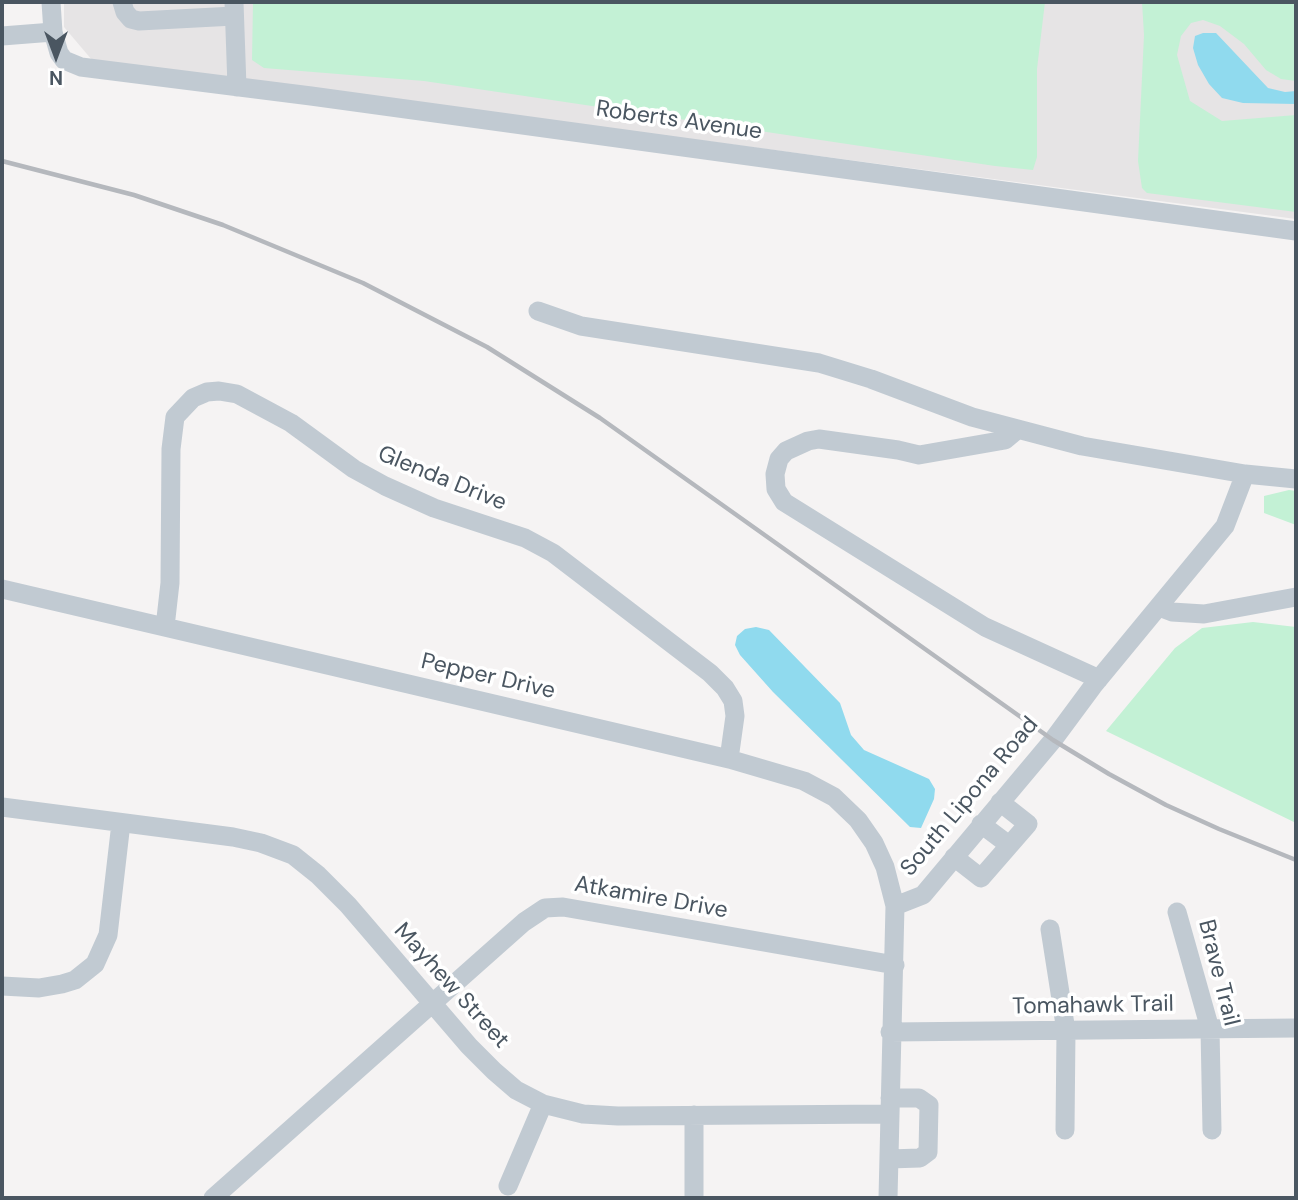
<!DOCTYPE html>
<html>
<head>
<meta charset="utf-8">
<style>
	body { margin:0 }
	#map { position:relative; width:1298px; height:1200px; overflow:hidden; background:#f5f3f3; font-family:"DM Sans",sans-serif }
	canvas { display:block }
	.frame { position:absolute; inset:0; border:4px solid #4a5661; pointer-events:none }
	.north { position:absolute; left:21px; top:21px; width:70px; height:70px; -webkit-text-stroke:5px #fff; paint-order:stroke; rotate:180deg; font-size:19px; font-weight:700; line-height:28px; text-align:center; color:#4a5661 }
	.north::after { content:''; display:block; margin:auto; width:24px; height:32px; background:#4a5661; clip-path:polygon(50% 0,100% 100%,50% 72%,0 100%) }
</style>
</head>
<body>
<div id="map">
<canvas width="1298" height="1200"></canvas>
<div class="frame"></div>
<div class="north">N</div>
</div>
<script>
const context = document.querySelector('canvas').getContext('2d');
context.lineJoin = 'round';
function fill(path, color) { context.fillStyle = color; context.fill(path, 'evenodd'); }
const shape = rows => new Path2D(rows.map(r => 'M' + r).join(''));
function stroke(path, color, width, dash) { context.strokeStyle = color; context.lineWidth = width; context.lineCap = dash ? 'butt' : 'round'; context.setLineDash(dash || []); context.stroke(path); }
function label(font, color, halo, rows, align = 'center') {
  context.font = font + ' "DM Sans",sans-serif'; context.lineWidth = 7; context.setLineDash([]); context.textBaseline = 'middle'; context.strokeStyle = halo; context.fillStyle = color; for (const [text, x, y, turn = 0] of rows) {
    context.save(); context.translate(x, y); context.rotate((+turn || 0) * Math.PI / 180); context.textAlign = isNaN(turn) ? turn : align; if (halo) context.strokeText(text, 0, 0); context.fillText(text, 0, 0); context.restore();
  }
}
fill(shape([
	[64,2,1296,2,1296,219,92,60,64,27]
]), '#e6e4e5');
fill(shape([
	[253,2,1045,2,1037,69,1037,157,1033,170,995,166,424,81,264,68,252,60],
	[1142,2,1296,2,1296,81,1281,79,1266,70,1244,44,1220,26,1203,20,1191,23,1181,36,1177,55,1190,101,1222,121,1296,115,1296,212,1147,193,1142,188,1138,161,1144,35],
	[1289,490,1296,491,1296,525,1264,513,1264,496],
	[1253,622,1296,627,1296,823,1106,731,1175,648,1202,628]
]), '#c3f1d5');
fill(shape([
	[1203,33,1216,33,1268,88,1285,92,1296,91,1296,104,1243,103,1222,98,1209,84,1198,65,1193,48,1195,36],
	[756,627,769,630,840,703,851,735,864,750,929,779,935,789,934,799,921,828,910,827,773,692,740,655,735,645,737,636,745,629]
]), '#90daee');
stroke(shape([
	[51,2,53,32,59,53,64,60,81,67,311,96,1296,231],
	[122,2,125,12,131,19,139,21,234,16],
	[234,2,237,87],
	[2,36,53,32],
	[538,311,581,326,819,363,871,379,972,417,1082,446,1245,474,1296,479],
	[1017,430,1005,440,919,455,898,450,819,439,808,441,786,451,779,459,775,474,776,489,784,502,985,627,1099,679],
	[2,589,729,759,804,781,834,797,858,820,874,843,885,867,895,906,888,1198],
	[1159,607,1172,612,1204,614,1296,597],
	[165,627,170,583,171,449,175,417,193,398,207,392,219,391,237,394,291,423,354,469,385,486,434,508,525,538,553,553,710,673,725,688,733,701,735,716,729,759],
	[2,807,233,837,261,843,293,855,318,875,348,905,469,1046,494,1071,516,1090,543,1104,583,1114,618,1116,889,1114],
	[981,824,1009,845],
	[954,857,981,878,1028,824,1000,802],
	[895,906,923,895,1053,740,1093,686,1225,526,1245,474],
	[1177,912,1210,1029,1212,1130],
	[1050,929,1066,1031,1065,1130],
	[2,986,39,988,62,984,75,980,95,964,108,935,121,823],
	[890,1032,1296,1028],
	[694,1115,694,1198],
	[889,1159,920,1158,928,1152,929,1105,919,1098,890,1098],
	[508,1186,543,1104],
	[213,1198,524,922,545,908,563,907,895,965]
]), '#c1cad2', 19);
stroke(shape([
	[2,161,134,195,223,225,363,283,487,347,600,418,1053,740,1109,774,1166,805,1219,829,1296,860]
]), '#b5b8bd', 4.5);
label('23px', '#4a5661', '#fff', [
	["Roberts Avenue",679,121,8],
	["Glenda Drive",442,479,22],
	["Pepper Drive",488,677,13],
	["South Lipona Road",970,797,-50],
	["Atkamire Drive",651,898,10],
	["Brave Trail",1218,973,76],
	["Mayhew Street",451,986,48],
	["Tomahawk Trail",1093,1006,-1]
]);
</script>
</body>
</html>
